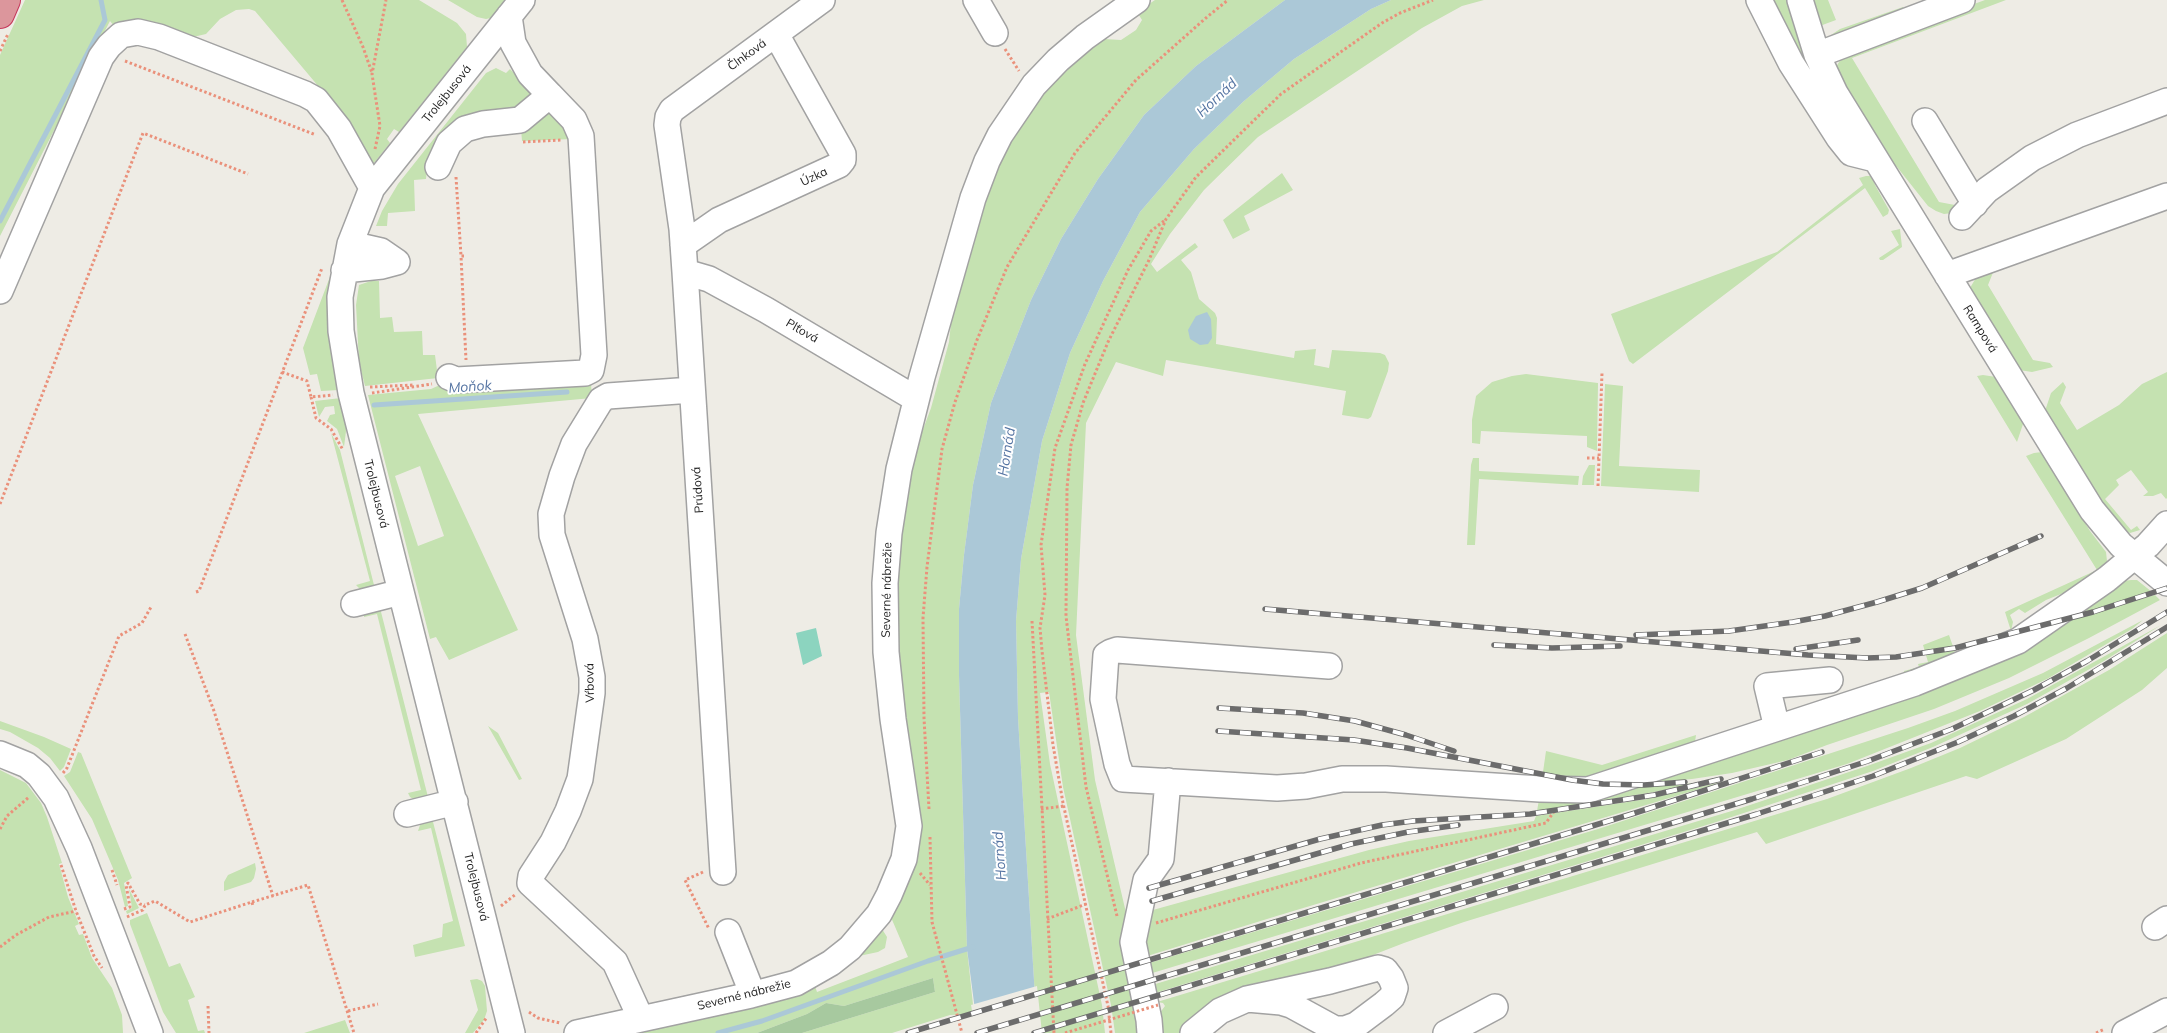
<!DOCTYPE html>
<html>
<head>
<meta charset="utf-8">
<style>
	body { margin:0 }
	canvas { display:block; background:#eeece5 }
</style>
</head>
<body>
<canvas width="2167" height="1033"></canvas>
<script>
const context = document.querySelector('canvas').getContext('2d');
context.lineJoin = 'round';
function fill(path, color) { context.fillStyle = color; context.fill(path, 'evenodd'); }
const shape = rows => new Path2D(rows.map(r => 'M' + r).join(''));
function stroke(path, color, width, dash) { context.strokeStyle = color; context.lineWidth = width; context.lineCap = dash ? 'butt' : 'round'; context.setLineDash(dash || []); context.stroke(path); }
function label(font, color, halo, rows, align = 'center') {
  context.font = font + ' Mulish,sans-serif'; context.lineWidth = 4; context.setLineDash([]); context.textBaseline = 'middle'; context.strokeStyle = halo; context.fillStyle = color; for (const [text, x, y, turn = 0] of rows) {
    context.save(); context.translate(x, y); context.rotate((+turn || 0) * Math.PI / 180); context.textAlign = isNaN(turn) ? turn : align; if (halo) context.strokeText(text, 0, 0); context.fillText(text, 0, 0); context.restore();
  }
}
fill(shape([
	[25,0,419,0,457,23,466,34,467,47,399,132,394,129,387,139,390,143,370,168,324,93,255,11,249,9,236,10,220,19,206,34,193,37,161,26,119,32,110,21,0,236,0,55],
	[448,0,505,0,491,18,486,19,477,17],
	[1155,0,1285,0,1196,66,1144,115,1098,179,1061,239,1031,300,991,403,973,485,964,555,959,609,959,675,967,949,974,1014,950,1015,892,1033,802,1033,935,992,933,978,844,1006,826,1003,807,1014,757,1033,628,1033,815,986,817,992,908,957,890,915,902,893,903,717,895,646,899,532,912,459,931,408,949,342,954,295,987,161,1022,124,1047,90,1084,54,1104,39,1121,40,1136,30,1142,20,1137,12],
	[1391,0,1484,0,1462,6,1422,28,1258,137,1204,190,1170,234,1151,264,1157,272,1195,243,1198,247,1181,260,1191,272,1199,299,1215,313,1217,318,1216,344,1294,358,1295,351,1316,349,1314,365,1329,368,1332,350,1380,353,1385,355,1389,363,1388,371,1371,417,1368,419,1342,415,1346,391,1166,360,1163,376,1116,362,1086,423,1076,635,1095,780,1127,917,1147,1033,1115,1033,1111,1005,1063,787,1049,692,1040,693,1050,764,1102,1005,1105,1033,1039,1033,1035,997,1018,718,1016,621,1021,559,1042,441,1070,353,1103,281,1140,212,1194,149,1244,101,1294,59,1371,9],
	[1772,0,1789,0,1797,33,1836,127],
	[1812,0,1828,0,1836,20,1817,27],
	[1985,0,2006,0,1852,58,1939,202,1955,205,1959,212,1944,214,1936,211,1928,206,1897,167,1882,152,1863,115,1851,101,1834,70,1841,59,1936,18],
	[1903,7,1904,9,1837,37,1831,35,1840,29],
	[496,68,506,73,510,69,528,87,532,100,502,117,427,170,426,179,414,180,415,211,388,213,387,226,376,226,382,211,398,184,486,73],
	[549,108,573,139,522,141,521,129],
	[1282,173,1293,190,1244,216,1250,230,1233,239,1223,220],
	[1866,176,1872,176,1875,185,1889,210,1888,214,1883,217,1865,188,1633,364,1629,361,1611,314,1777,252,1863,185,1859,178],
	[1900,229,1902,247,1883,260,1880,260,1879,258,1899,245,1891,231],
	[1994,270,1988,285,2033,360,2050,363,2053,367,2032,372,2019,370,1972,293,1970,288,1977,276],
	[331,274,329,317,330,343,339,390,321,391,317,374,310,375,303,348],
	[371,281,379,281,380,318,392,317,394,332,422,331,423,355,435,355,438,378,365,386,359,362,356,305,359,285],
	[2167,372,2167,498,2166,499,2161,493,2153,496,2143,496,2148,492,2131,470,2116,480,2119,485,2105,499,2131,530,2137,526,2140,530,2130,533,2124,530,2110,517,2045,411,2051,393,2063,382,2066,387,2060,403,2077,430,2119,405,2142,384],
	[1526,374,1598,383,1597,451,1587,447,1587,436,1481,431,1480,444,1472,443,1472,420,1476,396,1492,382,1512,376],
	[1983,375,1996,377,2024,421,2017,442,1977,376],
	[442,384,591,384,592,398,418,414,518,630,449,660,436,637,430,639,368,395,431,389],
	[420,466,444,536,418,546,395,476],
	[1605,384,1623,386,1619,466,1700,470,1699,492,1601,486],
	[341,398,347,423,344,447,337,429,327,421,330,415,335,414,334,406,325,407,319,417,315,401],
	[331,433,340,450,375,589,362,591,356,585,370,581],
	[2042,452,2090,531,2106,552,2107,561,2103,568,2076,588,2046,600,2025,613,2019,609,2010,615,2013,622,2011,631,2005,612,2097,570,2026,456,2034,453],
	[1473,458,1479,458,1479,471,1579,476,1578,485,1479,479,1475,545,1467,545,1471,465],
	[1589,465,1595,465,1594,485,1582,485,1583,476],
	[2131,580,2137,580,2152,592,2069,617,2124,581],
	[2155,595,2160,600,2089,638,2009,678,1934,709,1827,745,1788,760,1732,773,1692,779,1644,783,2062,623],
	[379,604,428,797,415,800,410,797,408,793,421,790,377,614,364,617,364,614],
	[2143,620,2132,629,2047,679,1980,711,1847,764,1149,974,1146,964,1598,829,1908,728,1955,711,2043,673],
	[2161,625,2104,661,2027,704,1933,747,1873,771,1710,824,1155,993,1152,985,1735,810,1870,765,1931,743,2027,699],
	[2167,633,2167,668,2142,690,2066,739,1977,779,1966,776,1766,844,1757,832,1464,922,1404,943,1342,967,1185,1033,1154,1033,1156,1018,1165,1006,1163,1003,1157,1002,1827,799,1911,768,1960,748,2024,717,2109,670],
	[1949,635,1957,658,1903,677,1904,671,1919,667,1918,664,1928,662,1923,645],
	[0,721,44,737,71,749,64,767,60,771,50,758,38,748,10,732,0,729],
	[488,726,498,733,522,779,519,780],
	[1696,735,1695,742,1600,775,1541,786,1546,751,1602,765],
	[78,752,81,753,132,878,124,883,128,906,125,907,118,880,92,819,64,776,70,772],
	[0,770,26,783,41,803,47,817,62,863,59,864,68,897,79,924,75,926,79,935,83,934,92,958,112,988,122,1015,123,1033,0,1033],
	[1726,781,1280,915,1144,957,1142,913,1369,850,1409,841,1534,821,1536,816,1647,799],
	[1698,783,1654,792,1537,811,1540,794],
	[432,818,465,946,415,957,413,945,442,937,443,924,453,921,431,828,418,831,421,822],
	[255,863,256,869,254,878,251,882,224,891,224,882,228,875],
	[129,889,139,908,127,914,126,911,132,908],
	[147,913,169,967,180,963,195,997,188,1000,198,1031,204,1030,205,1033,176,1033,163,1012,130,924,130,920],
	[882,929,887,937,885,948,878,952,859,956],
	[477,979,482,981,485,986,487,1011,484,1020,473,1033,465,1033,478,1010,470,980],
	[345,1020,350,1033,304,1033]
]), '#c5e2b1');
fill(shape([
	[933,978,935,992,802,1033,757,1033,807,1014,826,1003,844,1006]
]), '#a7c99f');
fill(shape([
	[816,628,822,656,803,665,796,633]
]), '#8cd4bf');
fill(shape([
	[1285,0,1391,0,1371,9,1294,59,1244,101,1194,149,1140,212,1103,281,1070,353,1042,441,1021,559,1016,621,1018,718,1035,997,978,1033,967,949,959,675,959,609,964,555,973,485,991,403,1031,300,1061,239,1098,179,1144,115,1196,66],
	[1207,312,1211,319,1212,338,1208,344,1200,345,1190,339,1188,330,1196,316]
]), '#abc8d7');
fill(shape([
	[1037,986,1042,1033,976,1033,971,1005]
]), '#eeece5');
stroke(shape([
	[0,221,105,20,101,0],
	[374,405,567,392],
	[718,1033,762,1021,928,961,973,947]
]), '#abc8d7', 5);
const minor = shape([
	[976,0,995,33],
	[1759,0,1791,63,1839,138,1851,153,1875,159],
	[1800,0,1817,55,1835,93,2092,510,2121,545,2167,583],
	[509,16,513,43,530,74,550,95],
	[1817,55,1962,0],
	[1925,121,1975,204],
	[438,167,449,143,465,129,483,124,520,120,550,95,574,120,581,136,594,355,591,370,585,373,456,380,449,377],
	[1962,217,1987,190,2032,158,2077,135,2167,101],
	[683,245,719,220,839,165,843,160,843,154,776,34],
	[344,270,382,266,397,262,381,251,350,244],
	[685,272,709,279,766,310,916,399],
	[1947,275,2167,196],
	[0,291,101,57,109,46,121,35,138,32,159,37,305,94,316,100,339,129,372,188],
	[354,604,401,592],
	[1329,666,1117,650,1111,652,1106,655,1103,699,1117,764,1123,779,1277,788,1306,786,1342,779,1386,779,1540,789,1588,790,1915,683,2018,641,2107,579,2148,545,2167,524],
	[1777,728,1767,686,1830,680],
	[0,754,27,765,39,775,56,798,79,848,150,1033],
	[407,814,455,802],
	[723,872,685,272,682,229,667,125,668,117,672,110,822,0],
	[2155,927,2167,919],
	[728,932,749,985,751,995],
	[641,1019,615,962,530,883,531,876,553,842,568,811,580,779,592,693,592,677,585,639,552,535,551,514,562,476,574,444,601,400,608,396,692,390],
	[512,1033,351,393,341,331,340,297,350,244,372,188,522,0],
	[577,1033,751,995,796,983,831,963,850,948,879,914,889,895,904,859,909,826,893,719,886,652,885,583,889,533,899,469,922,377,973,198,987,161,1000,135,1034,85,1058,60,1085,37,1137,0],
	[1150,1033,1149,1020,1133,942,1146,880,1161,859,1168,781],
	[1193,1033,1220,1011,1247,999,1330,981,1378,968,1385,970,1391,978,1395,988,1392,997,1384,1004,1356,1025,1345,1029,1335,1029,1291,1005,1281,1002,1247,999],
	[1446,1033,1495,1007],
	[2125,1033,2167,1011]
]);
const highway = shape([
	[0,14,6,0]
]);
stroke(minor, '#a2a2a2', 28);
stroke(highway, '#c6385b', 30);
stroke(shape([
	[342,0,363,47,372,73],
	[1005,49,1019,71],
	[0,51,8,34],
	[125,61,316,135],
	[523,142,562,140],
	[375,149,380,126,372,74,386,0],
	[456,177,461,256],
	[464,256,461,256,466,360],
	[282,372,307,381,311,397,333,395],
	[370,387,413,385],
	[372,393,432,384],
	[311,397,316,418,331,429,343,450],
	[1587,458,1599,458],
	[1598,486,1602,373],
	[0,504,143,133,248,174],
	[196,592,199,591,322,268],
	[1032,621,1054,1033],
	[185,634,214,711,273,896],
	[63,773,67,768,119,636,142,623,151,607],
	[929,809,924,718,923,618,927,567,942,449,955,402,977,340,1007,267,1075,153,1136,80,1207,17,1228,0],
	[1041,809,1064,806],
	[0,829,7,816,29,797],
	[930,837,932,922,962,1033],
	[61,865,76,911,94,956,102,968],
	[112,870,117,885],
	[703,872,685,880,709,929],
	[920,873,930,885],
	[252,902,308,885,354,1033],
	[501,906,516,894],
	[124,909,130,907,126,885,128,883,140,904,145,905],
	[1117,916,1086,787,1066,616,1067,488,1071,445,1083,403,1108,342,1149,260,1166,219,1196,177,1281,94,1382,23,1400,13,1433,0],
	[127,917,143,910,145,905,155,901,190,922,252,902,253,906],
	[1047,919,1086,904],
	[1156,923,1361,863,1546,823,1555,810],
	[0,947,16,935,49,917,76,911],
	[208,1006,209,1033],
	[348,1011,378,1004],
	[529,1012,538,1018,560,1023],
	[476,1033,487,1017],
	[1111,1033,1108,1006,1063,803,1053,745,1042,651,1040,628,1045,595,1041,545,1055,448,1085,364,1128,270,1151,231,1164,221],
	[2096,1033,2105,1029]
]), '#ea917b', 3, [2.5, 2.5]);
stroke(minor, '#fff', 25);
stroke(highway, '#dc969c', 28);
const rail = shape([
	[1265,609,1808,655,1867,658,1896,657,1955,648,2093,612,2167,588],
	[1636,635,1729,631,1793,622,1825,616,1877,602,1922,588,2041,536],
	[1494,645,1552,648,1620,646],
	[1796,649,1858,640],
	[1219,708,1303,713,1355,721,1406,735,1454,751],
	[1218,731,1354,740,1407,748,1572,780,1603,784,1644,785,1685,782],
	[1149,888,1320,839,1382,825,1413,821,1530,814,1654,795,1721,779],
	[1152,901,1351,844,1408,832,1458,825],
	[908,1033,1635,813,1822,752],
	[977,1033,1752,799,1868,761,1952,729,2034,690,2087,661,2167,612],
	[1034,1033,1757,814,1873,776,1958,742,2014,716,2067,688,2167,627]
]);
stroke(rail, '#6c6c6c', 5.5);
stroke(rail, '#fff', 4, [11]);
stroke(shape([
	[1065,1033,1158,1005]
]), '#ea917b', 3, [2.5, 2.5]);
label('12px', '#1e1e1e', '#fff', [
	["Člnková",747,55,-36],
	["Trolejbusová",447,94,-51],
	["Úzka",814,177,-25],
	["Rampová",1980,329,58],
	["Plťová",802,331,30],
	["Prúdová",698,490,-94],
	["Trolejbusová",376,494,76],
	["Severné nábrežie",887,590,-89],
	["Vŕbová",590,683,-91],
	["Trolejbusová",476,887,76],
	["Severné nábrežie",744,995,-14]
]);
label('italic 14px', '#5675a3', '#fff', [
	["Hornád",1217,98,-43],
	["Moňok",470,387,-4],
	["Hornád",1007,452,-81],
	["Hornád",1000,856,-94]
]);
</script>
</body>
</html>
